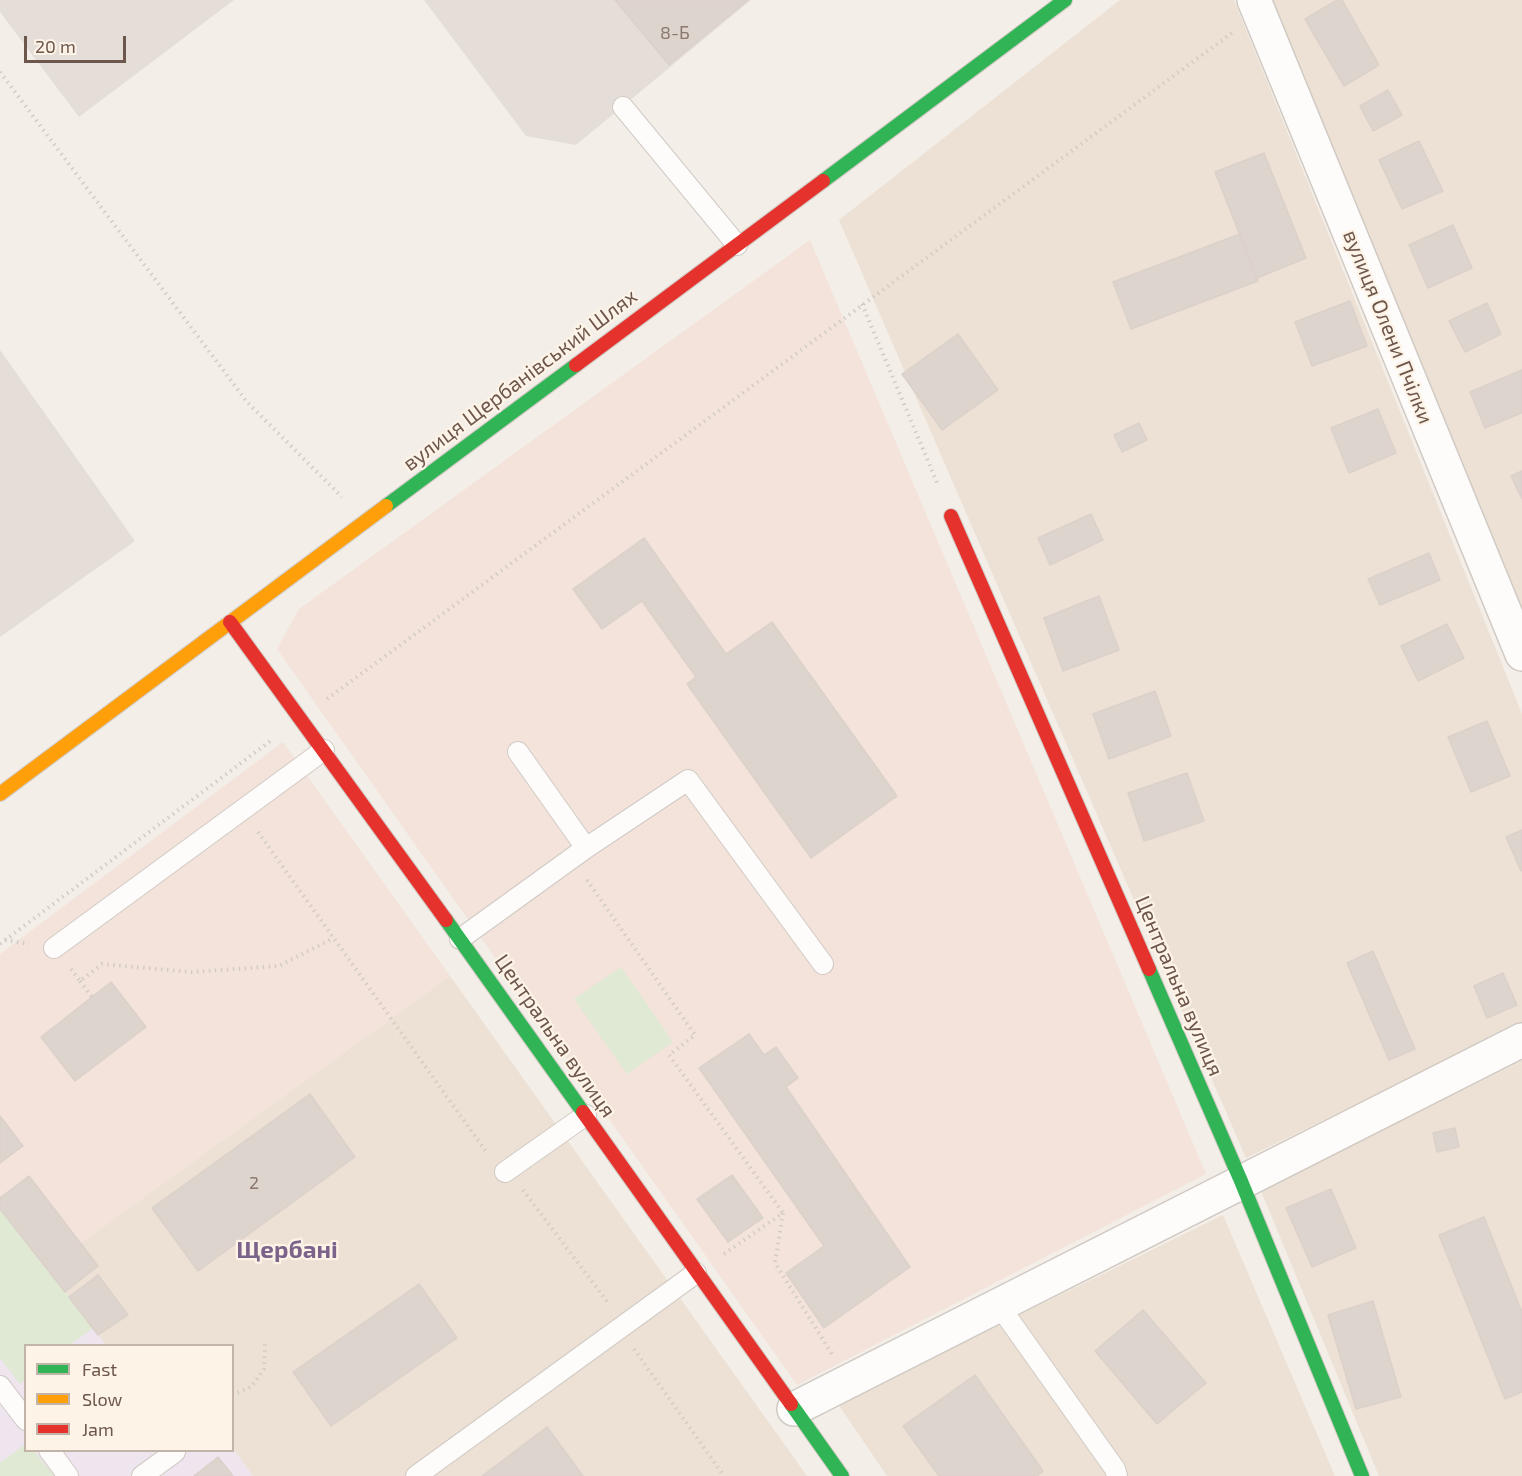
<!DOCTYPE html>
<html>
<head>
<meta charset="utf-8">
<style>
	body { margin:0 }
	#map { position:relative; width:1522px; height:1476px; overflow:hidden; background:#f3eee7; font-family:"Exo 2",sans-serif }
	canvas { display:block }
	.legend { position:absolute; left:24px; top:1344px; width:210px; height:108px; box-sizing:border-box; background:#fdf3e7; border:2px solid #c3b4a9; margin:0; padding:8px 10px; list-style:none; font-size:18px; color:#6d564b }
	.legend li { display:flex; align-items:center; gap:12px; height:30px }
	.legend b { width:30px; border:2px solid #c3b4a9 }
	.scale { position:absolute; left:24px; top:36px; width:102px; height:27px; box-sizing:border-box; border:3px solid #6d564b; border-top:0; padding-left:8px; font-size:18px; line-height:21px; white-space:nowrap; color:#6d564b; -webkit-text-stroke:4px #fdf3e7; paint-order:stroke }
</style>
</head>
<body>
<div id="map">
<canvas width="1522" height="1476"></canvas>
<ul class="legend">
<li><b style="height:8px;background:#30b455"></b>Fast</li>
<li><b style="height:8px;background:#ff9f0a"></b>Slow</li>
<li><b style="height:8px;background:#e5322d"></b>Jam</li>
</ul>
<div class="scale">20 m</div>
</div>
<script>
const context = document.querySelector('canvas').getContext('2d');
context.lineJoin = 'round';
function fill(path, color) { context.fillStyle = color; context.fill(path, 'evenodd'); }
const shape = rows => new Path2D(rows.map(r => 'M' + r).join(''));
function stroke(path, color, width, dash) { context.strokeStyle = color; context.lineWidth = width; context.lineCap = dash ? 'butt' : 'round'; context.setLineDash(dash || []); context.stroke(path); }
function label(font, color, halo, rows, align = 'center') {
  context.font = font + ' "Exo 2",sans-serif'; context.lineWidth = 4.5; context.setLineDash([]); context.textBaseline = 'middle'; context.strokeStyle = halo; context.fillStyle = color; for (const [text, x, y, turn = 0] of rows) {
    context.save(); context.translate(x, y); context.rotate((+turn || 0) * Math.PI / 180); context.textAlign = isNaN(turn) ? turn : align; if (halo) context.strokeText(text, 0, 0); context.fillText(text, 0, 0); context.restore();
  }
}
fill(shape([
	[1120,0,1234,0,1522,714,1522,1023,1246,1158,839,220],
	[1265,0,1522,0,1522,624],
	[450,976,807,1476,253,1476,233,1449,232,1346,106,1345,46,1268],
	[1522,1061,1522,1476,1379,1476,1261,1191],
	[1223,1215,1335,1476,887,1476,838,1404]
]), '#ece1d4');
fill(shape([
	[810,240,1206,1174,797,1385,277,649,299,609],
	[283,742,450,976,46,1268,0,1209,0,954]
]), '#f3e3db');
fill(shape([
	[0,0,234,0,79,117,0,12],
	[424,0,751,0,576,145,526,136],
	[0,350,135,541,0,637]
]), '#e5ded8');
fill(shape([
	[0,1209,106,1345,26,1346,26,1450,232,1450,233,1449,253,1476,0,1476]
]), '#efe5ef');
fill(shape([
	[621,967,673,1042,627,1074,574,999],
	[0,1208,107,1345,93,1328,70,1345,26,1346,25,1380,20,1384,0,1358],
	[25,1444,26,1450,34,1451,54,1476,0,1476,0,1463]
]), '#e0e9d3');
const building = shape([
	[615,0,748,0,669,65,615,0],
	[1337,0,1342,0,1379,65,1344,86,1305,19,1337,0],
	[1388,90,1402,115,1373,131,1360,106,1388,90],
	[1419,141,1443,191,1402,209,1379,160,1419,141],
	[1264,153,1306,258,1257,278,1215,172,1264,153],
	[1453,225,1472,268,1428,288,1409,245,1453,225],
	[1240,234,1258,281,1131,329,1113,282,1240,234],
	[1350,301,1367,346,1312,366,1295,322,1350,301],
	[1487,303,1501,334,1465,352,1449,321,1487,303],
	[958,334,998,390,942,430,902,374,958,334],
	[1522,370,1522,413,1485,428,1470,392,1522,370],
	[1378,409,1396,453,1349,473,1331,428,1378,409],
	[1139,423,1147,440,1122,452,1114,435,1139,423],
	[1522,471,1522,499,1511,476,1522,471],
	[1091,514,1103,540,1050,565,1038,538,1091,514],
	[644,538,726,654,772,622,897,796,811,858,687,684,696,677,642,601,602,629,573,589,644,538],
	[1429,553,1440,580,1380,605,1368,579,1429,553],
	[1099,596,1119,650,1063,671,1044,618,1099,596],
	[1447,624,1464,658,1418,681,1401,646,1447,624],
	[1155,691,1171,736,1109,759,1093,714,1155,691],
	[1487,721,1510,776,1471,792,1448,737,1487,721],
	[1187,773,1204,821,1144,841,1128,793,1187,773],
	[1522,830,1522,870,1521,871,1506,837,1522,830],
	[1373,951,1415,1049,1389,1060,1347,963,1373,951],
	[1503,973,1517,1005,1487,1018,1474,986,1503,973],
	[111,982,146,1027,75,1081,41,1037,111,982],
	[749,1034,764,1055,776,1047,798,1078,786,1087,910,1267,824,1328,786,1273,824,1246,699,1068,749,1034],
	[310,1094,355,1157,198,1271,152,1208,310,1094],
	[0,1116,23,1146,0,1163,0,1116],
	[1455,1128,1459,1147,1437,1152,1433,1133,1455,1128],
	[732,1175,763,1218,728,1242,697,1199,732,1175],
	[29,1176,98,1266,65,1292,0,1209,0,1198,29,1176],
	[1331,1189,1356,1248,1312,1267,1286,1208,1331,1189],
	[1484,1217,1522,1312,1522,1392,1505,1399,1439,1235,1484,1217],
	[98,1275,128,1315,98,1335,69,1297,98,1275],
	[419,1284,457,1338,331,1426,293,1372,419,1284],
	[1373,1301,1401,1397,1356,1409,1328,1315,1373,1301],
	[1143,1310,1206,1383,1157,1424,1095,1351,1143,1310],
	[975,1375,1043,1471,1037,1476,939,1476,903,1426,975,1375],
	[547,1427,583,1476,482,1476,547,1427],
	[218,1457,233,1476,194,1476,218,1457]
]);
fill(building, '#dcd4cd');
stroke(building, '#dbd1ca', 1.5);
const lane = shape([
	[623,107,737,245],
	[518,752,586,848],
	[460,939,586,848,688,780,823,964],
	[54,948,324,750],
	[505,1172,586,1115],
	[998,1304,1115,1469,1117,1476],
	[0,1386,26,1420],
	[49,1450,68,1476],
	[142,1476,175,1452],
	[416,1476,696,1273]
]);
const street = shape([
	[1254,0,1522,654],
	[794,1409,1522,1040]
]);
const fast = shape([
	[823,181,1065,0],
	[386,506,576,365],
	[446,920,583,1112],
	[1149,969,1241,1181,1362,1476],
	[791,1404,842,1476]
]);
const slow = shape([
	[0,794,386,506]
]);
const jam = shape([
	[576,365,823,181],
	[951,516,1149,969],
	[230,622,446,920],
	[583,1112,791,1404]
]);
stroke(lane, '#d1cac4', 22);
stroke(street, '#d1cac4', 36);
stroke(fast, '#d2cac4', 16);
stroke(slow, '#d2cac4', 16);
stroke(jam, '#d2cac4', 16);
stroke(shape([
	[0,72,247,402,342,497],
	[862,304,938,485],
	[327,699,1232,33],
	[258,832,487,1153],
	[587,880,695,1035,669,1055,783,1213],
	[5,940,29,944],
	[0,944,273,739],
	[71,969,80,981,102,964,191,972,279,966,334,938],
	[80,981,92,997],
	[523,1190,609,1304],
	[724,1254,783,1213,775,1263,832,1354],
	[634,1349,724,1476],
	[232,1395,251,1387,264,1369,265,1343]
]), '#d3ccc6', 4, [1.5, 4.5]);
stroke(lane, '#fdfcfb', 20);
stroke(street, '#fdfcfb', 33);
stroke(fast, '#30b455', 14);
stroke(slow, '#ff9f0a', 14);
stroke(jam, '#e5322d', 14);
label('18px', '#8b786e', null, [
	["8-Б",675,33],
	["2",254,1183]
]);
label('21px', '#6d564b', '#fdf3e7', [
	["вулиця Олени Пчілки",1388,327,68],
	["вулиця Щербанівський Шлях",520,380,-37],
	["Центральна вулиця",1179,986,67],
	["Центральна вулиця",555,1036,55]
]);
label('bold 24px', '#7b638a', '#fdf3e7', [
	["Щербані",287,1250]
]);
</script>
</body>
</html>
